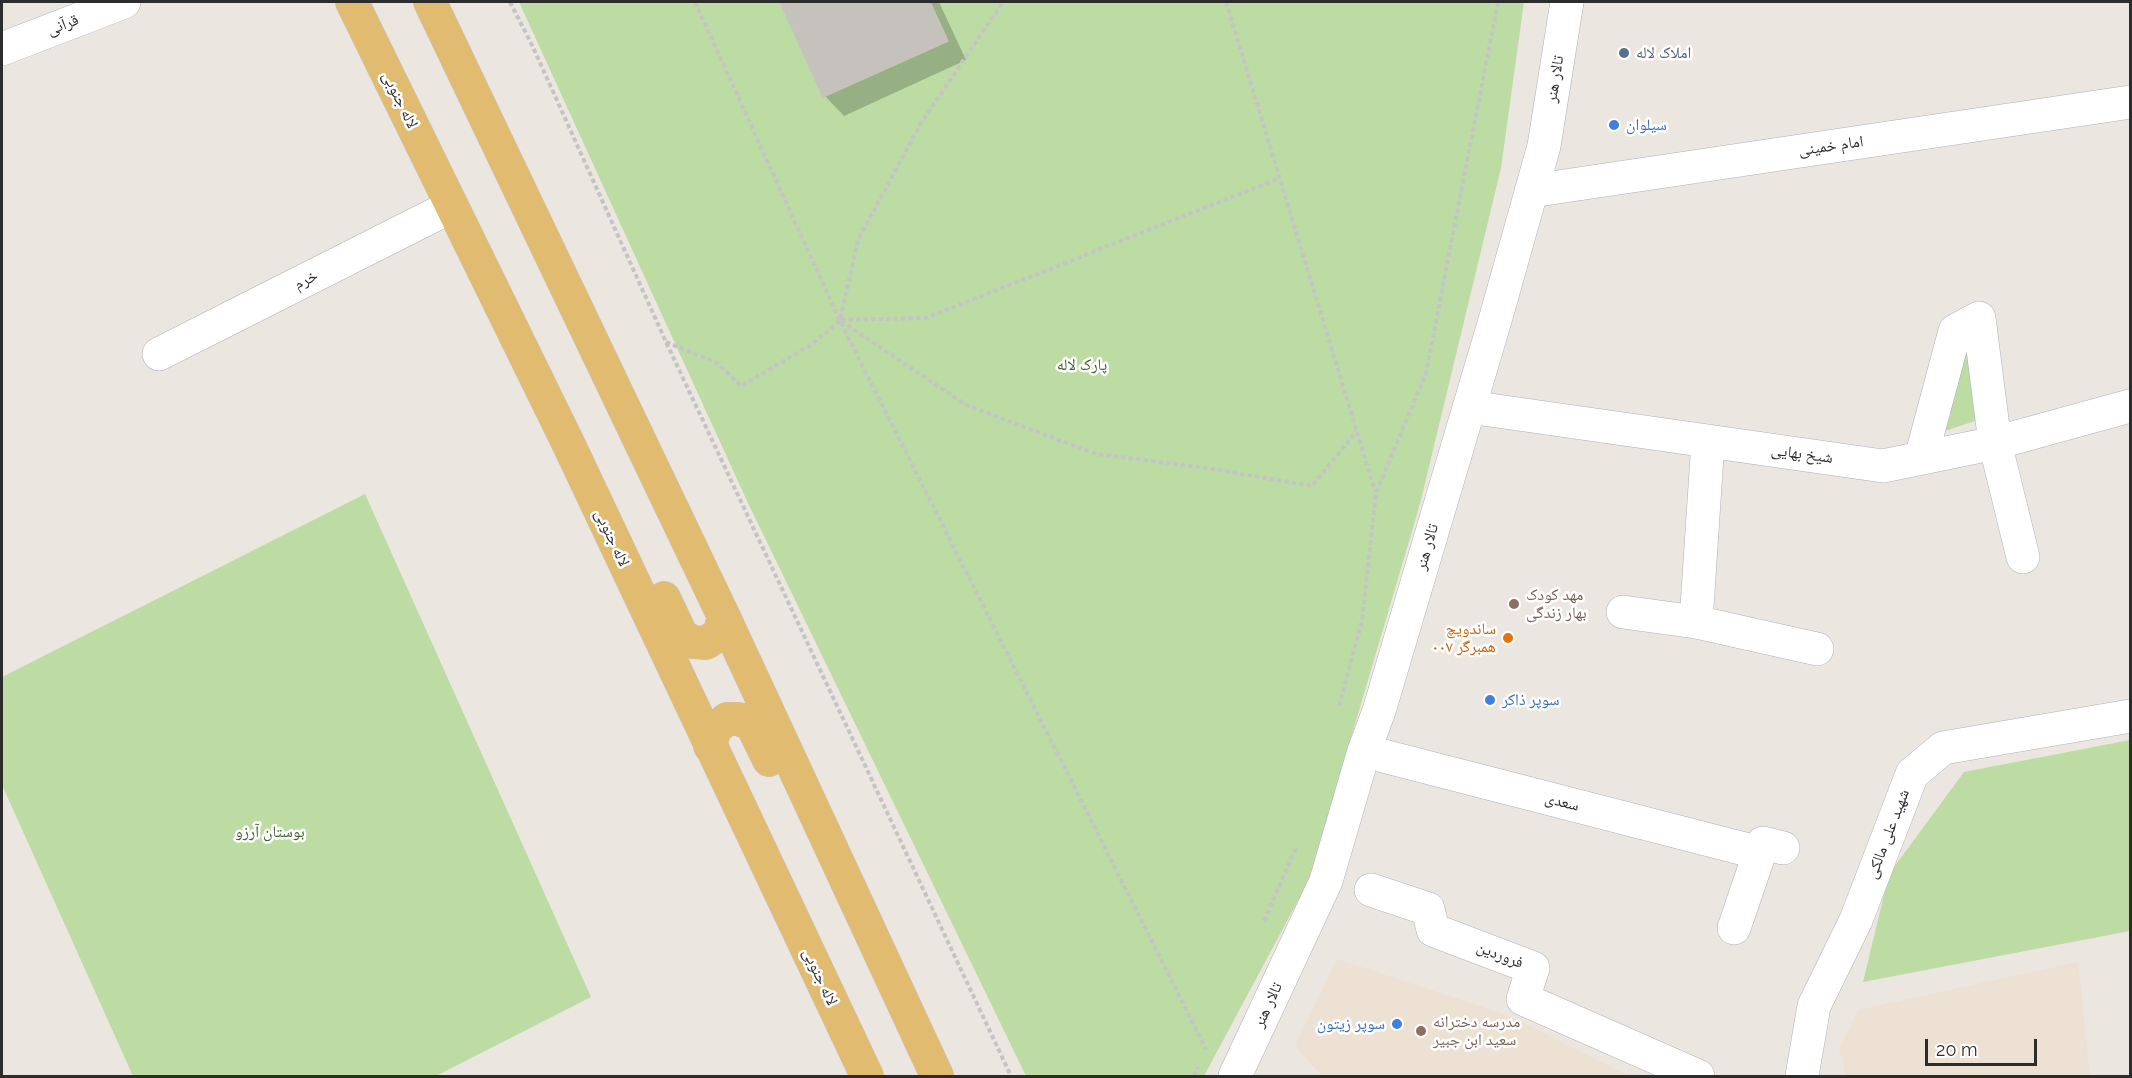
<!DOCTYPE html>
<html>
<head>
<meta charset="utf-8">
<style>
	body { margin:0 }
	#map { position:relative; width:2132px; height:1078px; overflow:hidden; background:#ece6e1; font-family:Raleway,sans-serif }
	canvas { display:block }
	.frame { position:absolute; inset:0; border:3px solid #2c2c2c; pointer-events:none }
	.scale { position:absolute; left:1925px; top:1039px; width:112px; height:27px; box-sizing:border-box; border:3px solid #2c2c2c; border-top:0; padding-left:8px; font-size:18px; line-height:21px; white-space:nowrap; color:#2c2c2c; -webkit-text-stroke:4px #fff; paint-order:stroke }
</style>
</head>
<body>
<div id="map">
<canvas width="2132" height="1078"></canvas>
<div class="frame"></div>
<div class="scale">20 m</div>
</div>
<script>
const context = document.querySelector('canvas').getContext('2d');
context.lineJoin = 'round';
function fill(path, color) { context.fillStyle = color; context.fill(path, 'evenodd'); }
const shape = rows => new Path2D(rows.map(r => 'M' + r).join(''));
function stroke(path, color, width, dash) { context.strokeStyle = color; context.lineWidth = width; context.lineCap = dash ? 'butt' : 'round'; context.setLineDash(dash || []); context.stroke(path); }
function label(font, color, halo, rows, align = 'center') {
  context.font = font + ' Raleway,"Noto Naskh Arabic",sans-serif'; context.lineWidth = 5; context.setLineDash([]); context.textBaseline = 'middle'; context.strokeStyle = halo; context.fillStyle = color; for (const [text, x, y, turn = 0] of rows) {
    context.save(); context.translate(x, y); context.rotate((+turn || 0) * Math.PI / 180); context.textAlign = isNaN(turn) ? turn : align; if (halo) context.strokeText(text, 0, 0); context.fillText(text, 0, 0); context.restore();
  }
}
fill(shape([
	[1337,959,1510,1016,1629,1076,1322,1076,1295,1046],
	[2078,962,2090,1076,1846,1076,1839,1049,1858,1010]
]), '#ece1d2');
fill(shape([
	[519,2,1524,2,1501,168,1420,504,1309,880,1204,1076,1026,1076,747,501],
	[1974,336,1981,419,1939,433,1964,339],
	[365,494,591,997,436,1076,133,1076,2,785,2,677],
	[2130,740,2130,931,1863,982,1889,874,1964,772]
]), '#bcdca4');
fill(shape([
	[782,2,939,2,966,60,844,116,825,96]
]), '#0003');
const building = shape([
	[780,2,930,2,948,41,823,97,780,2]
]);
fill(building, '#c5c1bc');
stroke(building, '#c8c2ba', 1.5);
const minor = shape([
	[2,49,124,2],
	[1531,191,2130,102],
	[159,354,452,206],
	[1469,407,1883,466,1995,443,2130,406],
	[1921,458,1955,331,1979,318,1995,443,2023,557],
	[1623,612,1696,622,1817,649],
	[1696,622,1708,441],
	[1364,751,1760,853],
	[1371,890,1428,909,1433,930,1533,968,1523,999,1698,1076],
	[1734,928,1763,843,1783,848],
	[1235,1076,1326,881,1364,751,1379,711,1496,317,1544,146,1567,2],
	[1802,1076,1814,1006,1856,920,1912,774,1943,748,2130,716]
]);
const major = shape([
	[352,2,569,445,867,1076],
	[430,2,724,617,937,1076],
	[664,598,682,636,693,642,706,643,719,634,724,617],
	[710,746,715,729,727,719,739,719,752,725,769,760]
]);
stroke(minor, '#adb0b7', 34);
stroke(major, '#c4c4c4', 34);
stroke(shape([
	[510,2,532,45,666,342,1011,1076],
	[695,2,840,321,1206,1049],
	[1226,2,1375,491],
	[841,320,926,318,1280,178],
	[841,321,966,405,1096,454,1207,468,1312,486,1357,431],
	[666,342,717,363,741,386,811,345,840,321,858,240,921,123,1003,2],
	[1339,706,1362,621,1376,493,1426,373,1498,2],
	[1264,921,1296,848],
	[1194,1076,1198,1067]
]), '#c4c4c4', 4, [4.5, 3]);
stroke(minor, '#fff', 33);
stroke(major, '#e1bc70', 33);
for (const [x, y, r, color] of [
	[1624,53,6,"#5c6f8a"],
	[1614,125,6,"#3f7fe0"],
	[1514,604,6,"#8d6e63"],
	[1508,638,6,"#e8710a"],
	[1490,700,6,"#3f7fe0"],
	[1397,1024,6,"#3f7fe0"],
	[1421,1031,6,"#8d6e63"]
]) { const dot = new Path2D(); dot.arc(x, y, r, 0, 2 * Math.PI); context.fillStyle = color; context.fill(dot); stroke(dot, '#fff', 2); }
label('16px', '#2c2c2c', '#fff', [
	["قرآنی",63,25,-21],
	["تالار هنر",1555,79,-81],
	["لاله جنوبی",400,100,64],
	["امام خمینی",1831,146,-8],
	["خرم",306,280,-27],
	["شیخ بهایی",1802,454,8],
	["لاله جنوبی",612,538,65],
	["تالار هنر",1427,547,-74],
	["سعدی",1562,802,14],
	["شهید علی مالکی",1888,834,-69],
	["فروردین",1500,955,21],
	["لاله جنوبی",820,977,65],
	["تالار هنر",1268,1005,-65]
]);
label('16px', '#4e5e75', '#fff', [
	["املاک لاله",1636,53]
], 'left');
label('16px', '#366cbe', '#fff', [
	["سیلوان",1626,125],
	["سوپر ذاکر",1502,700],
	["سوپر زیتون",1385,1024,"right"]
], 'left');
label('16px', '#366224', '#fff', [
	["پارک لاله",1082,365],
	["بوستان آرزو",270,832]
]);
label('16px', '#785e54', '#fff', [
	["مهد کودک",1526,595],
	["بهار زندگی",1526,613],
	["مدرسه دخترانه",1433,1022],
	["سعید ابن جبیر",1433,1040]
], 'left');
label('16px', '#c56008', '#fff', [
	["ساندویچ",1496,629],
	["همبرگر ۰۰۷",1496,647]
], 'right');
</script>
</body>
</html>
